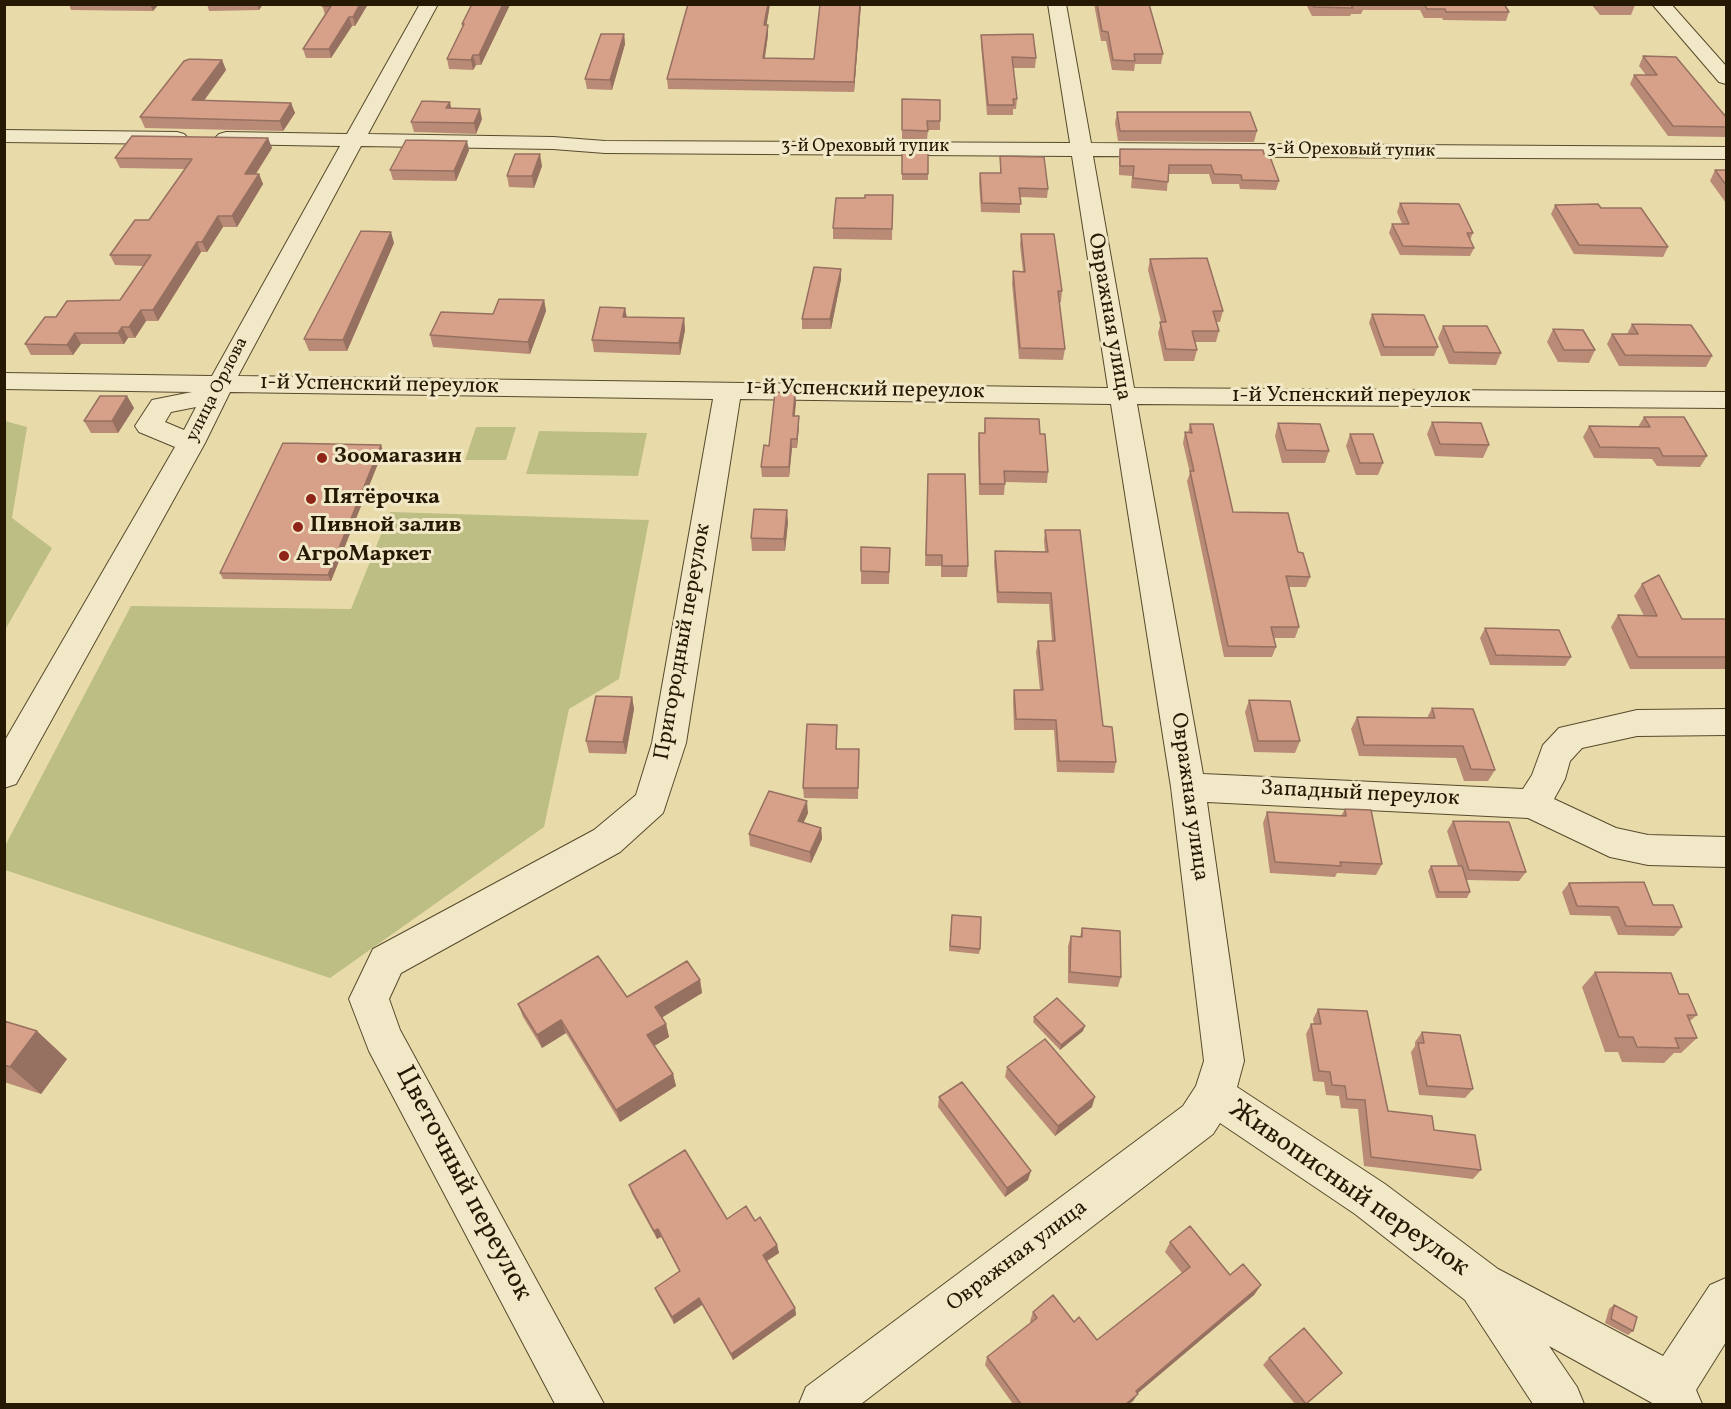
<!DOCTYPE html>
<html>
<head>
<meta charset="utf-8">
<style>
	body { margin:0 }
	#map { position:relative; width:1731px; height:1409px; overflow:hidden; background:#e9dba9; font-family:Vollkorn,serif }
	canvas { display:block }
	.frame { position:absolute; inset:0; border:6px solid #261904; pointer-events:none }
</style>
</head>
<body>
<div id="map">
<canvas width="1731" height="1409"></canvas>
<div class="frame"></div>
</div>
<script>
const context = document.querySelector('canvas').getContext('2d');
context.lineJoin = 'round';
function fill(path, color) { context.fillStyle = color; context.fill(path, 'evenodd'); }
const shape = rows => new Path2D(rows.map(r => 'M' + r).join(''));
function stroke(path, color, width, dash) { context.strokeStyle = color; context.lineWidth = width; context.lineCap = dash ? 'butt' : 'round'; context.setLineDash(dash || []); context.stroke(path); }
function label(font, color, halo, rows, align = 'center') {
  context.font = font + ' Vollkorn,serif'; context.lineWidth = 6; context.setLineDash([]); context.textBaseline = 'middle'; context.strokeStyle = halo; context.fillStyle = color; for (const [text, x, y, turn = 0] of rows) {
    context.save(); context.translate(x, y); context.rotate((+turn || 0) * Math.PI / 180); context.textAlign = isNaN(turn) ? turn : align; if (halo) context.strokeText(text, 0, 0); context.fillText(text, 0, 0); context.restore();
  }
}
fill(shape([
	[5,421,27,427,12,518,52,548,5,630],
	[476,427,516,427,506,460,465,460],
	[539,431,647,433,638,476,526,474],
	[390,512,649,520,619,679,569,709,544,827,330,978,5,870,5,846,131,606,351,609]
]), '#bcbe84');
const minor = shape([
	[420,4,438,4,368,134,553,137,605,141,1070,143,1048,4,1066,4,1091,143,1726,147,1726,159,1093,156,1134,388,1726,392,1726,408,1137,404,1203,774,1523,789,1532,775,1543,745,1559,728,1637,710,1726,709,1726,735,1637,736,1582,748,1570,761,1565,779,1554,799,1616,828,1648,835,1726,837,1726,867,1648,865,1610,857,1528,818,1207,802,1244,1061,1237,1087,1385,1184,1498,1269,1663,1356,1710,1285,1726,1278,1726,1342,1696,1390,1702,1404,1654,1404,1549,1346,1577,1387,1584,1404,1533,1404,1465,1300,1355,1214,1220,1123,1213,1134,861,1404,799,1404,806,1387,1183,1106,1196,1086,1204,1061,1171,787,1111,404,740,399,686,743,663,813,620,852,401,973,389,999,400,1030,604,1404,555,1404,369,1051,349,999,373,949,594,830,636,795,652,743,713,399,230,392,205,443,16,784,4,788,4,742,175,447,139,432,135,426,152,400,192,392,4,389,4,373,212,376,340,146,226,144,219,142,215,138,219,134,226,132,347,134,420,4],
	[361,146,553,149,605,153,1072,156,1108,388,238,376,361,146],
	[196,407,184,430,165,422,171,412,196,407],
	[1652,4,1671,4,1726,66,1726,84,1719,82,1652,4],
	[4,130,177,132,184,134,188,138,184,142,177,144,4,142,4,130]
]);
stroke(minor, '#574a2d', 2);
fill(minor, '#f1e8c7');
fill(shape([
	[69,4,159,4,153,11,71,10],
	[207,4,263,4,259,10,209,11],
	[322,4,368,4,355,26,352,26,331,58,306,58,303,49,325,15],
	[472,4,510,4,481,65,476,65,473,70,449,69,447,59,463,28,462,24],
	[770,4,766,25,768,35,765,58,814,59,820,4,861,4,854,92,668,89,667,79],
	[1094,4,1149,4,1163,54,1161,64,1135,64,1134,71,1112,70,1106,41,1101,41],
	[1306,4,1504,4,1509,12,1506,21,1443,20,1442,18,1424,18,1420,10,1363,10,1361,14,1351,14,1350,16,1312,16],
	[1591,4,1635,5,1631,15,1600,15],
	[624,34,625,44,612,90,587,89,585,79],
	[981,35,1036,58,1035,68,1013,68,1017,99,1016,109,1013,109,1013,115,987,115,981,45],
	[1643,56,1726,117,1726,137,1668,136,1630,84,1634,75,1646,75,1639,66],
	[222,60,226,70,204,101,291,103,295,113,283,131,145,128,140,117],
	[902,99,940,121,940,130,928,130,927,140,902,140],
	[451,108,482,119,476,134,414,132,411,122],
	[1117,112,1257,131,1254,142,1118,141,1115,123],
	[268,138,272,148,256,174,259,174,263,184,237,227,223,227,207,252,201,252,158,321,146,321,135,338,128,338,124,344,81,344,73,355,31,355,25,344,56,317,120,300,144,266,115,265,110,255,149,220,185,169,120,168,115,158],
	[1120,149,1264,154,1279,181,1276,190,1240,189,1239,184,1212,184,1209,174,1168,174,1167,191,1131,188,1132,176,1119,175,1119,158],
	[469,150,456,181,393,180,390,170],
	[902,151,928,152,928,180,902,180],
	[1000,156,1048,189,1047,198,1020,197,1020,213,981,212,979,182,980,173,1000,173],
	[542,166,534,188,509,187,507,176],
	[1715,170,1726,170,1726,203,1710,181],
	[893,195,892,240,833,239,833,228,865,198],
	[1400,203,1473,233,1470,240,1474,248,1470,256,1400,255,1389,233,1392,224,1402,224,1397,212],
	[1555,205,1601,208,1668,247,1663,257,1574,254,1551,214],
	[1021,234,1062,291,1061,302,1059,302,1065,349,1063,360,1019,359,1012,283,1013,271,1023,272,1020,245],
	[394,243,347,351,309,351,304,339],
	[1150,259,1223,311,1220,322,1216,322,1219,331,1216,342,1195,342,1197,350,1194,361,1164,361,1158,333,1161,322,1148,270],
	[841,269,841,279,831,329,802,329,802,319],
	[544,300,546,311,530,354,433,347,430,335,493,314],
	[625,308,627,317,684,318,685,330,680,355,594,352,592,340],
	[1372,314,1438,347,1434,356,1381,356,1369,323],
	[1632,324,1712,356,1706,367,1619,366,1607,344,1612,334,1627,334],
	[1443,326,1501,353,1496,365,1449,364,1438,338],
	[1553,329,1595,350,1589,363,1558,362,1547,342],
	[127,396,134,408,118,433,91,433,84,421],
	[796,402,794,416,799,425,797,448,792,448,789,477,762,477,761,467,769,446],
	[1644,417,1707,456,1700,467,1657,466,1652,459,1594,458,1583,437,1589,426,1638,427],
	[985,418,1040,434,1048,472,1047,483,1005,482,1004,495,979,495,978,444,979,433,984,433],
	[1432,422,1489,445,1483,458,1435,456,1427,434],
	[1278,423,1329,451,1325,463,1282,463,1275,436],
	[1190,424,1233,512,1298,552,1310,577,1306,587,1289,587,1299,627,1295,638,1274,638,1276,647,1272,657,1224,657,1187,481,1190,473,1183,443,1185,432,1188,432],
	[1350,434,1383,463,1378,475,1356,475,1346,446],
	[381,445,383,451,331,581,223,579,220,573],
	[928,474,968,566,967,577,941,577,941,566,925,566],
	[788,522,785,551,752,551,751,538],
	[1045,530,1103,726,1116,762,1114,773,1057,772,1054,730,1014,730,1013,700,1014,690,1040,690,1036,652,1038,641,1052,641,1049,604,997,603,994,562,995,551,1045,552,1044,541],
	[861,547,890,548,889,584,861,584],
	[1642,584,1682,619,1726,619,1726,669,1630,669,1611,627,1618,615,1644,616,1634,596],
	[1485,628,1571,657,1565,666,1490,665,1480,638],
	[632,697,634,709,626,754,589,753,586,741],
	[1249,700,1300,741,1295,753,1254,752,1245,712],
	[1432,708,1495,770,1488,781,1464,781,1456,758,1359,756,1351,729,1357,717,1427,718],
	[837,725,837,749,859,749,858,799,804,798,803,788],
	[1345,809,1382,864,1376,875,1337,873,1335,877,1270,873,1263,823,1267,812,1341,816],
	[808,813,803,823,821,828,822,839,811,863,750,846,749,834],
	[1453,821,1526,872,1519,881,1466,880,1470,892,1467,898,1436,898,1428,871,1431,866,1458,866,1447,831],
	[1569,883,1653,905,1682,927,1674,936,1618,935,1610,916,1570,915,1562,892],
	[952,915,980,949,979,954,949,951],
	[1082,928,1121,977,1118,987,1068,983,1068,946,1071,936,1080,937],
	[1595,972,1679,994,1697,1015,1690,1021,1697,1038,1681,1053,1674,1053,1664,1063,1622,1062,1618,1052,1605,1052,1582,987],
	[700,980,702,993,662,1017,666,1024,669,1037,654,1046,673,1074,676,1086,620,1122,566,1033,542,1048,523,1017,518,1004,627,997],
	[1318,1009,1388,1111,1434,1130,1481,1170,1473,1179,1364,1166,1358,1109,1341,1108,1339,1096,1326,1095,1324,1082,1313,1081,1306,1034,1311,1024,1314,1024,1313,1019],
	[1034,1017,1083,1031,1060,1050,1033,1022],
	[4,1021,67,1059,41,1094,4,1082],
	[1422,1032,1473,1089,1465,1098,1419,1095,1411,1052,1415,1046,1415,1042],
	[1007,1067,1092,1107,1055,1136,1005,1077],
	[939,1097,1028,1180,1005,1197,938,1107],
	[629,1185,727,1219,755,1221,777,1245,779,1253,767,1261,795,1308,796,1315,733,1360,702,1305,674,1324,658,1295,655,1288,679,1271,661,1237,657,1239,632,1194],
	[1170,1242,1230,1275,1261,1285,1254,1295,1137,1393,1133,1401,1129,1404,1013,1404,985,1365,987,1357,1031,1323,1030,1321,1033,1312,1074,1322,1097,1340,1182,1273,1165,1252],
	[1614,1305,1633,1331,1628,1335,1605,1323,1609,1309],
	[1269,1358,1307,1404,1295,1404,1263,1365]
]), '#b98a76');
fill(shape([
	[150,4,159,4,153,11],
	[257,4,263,4,259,10],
	[360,4,368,4,355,26,353,17],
	[503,4,510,5,481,65,479,55],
	[768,4,770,4,765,35,764,25],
	[860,4,861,4,854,92,854,82],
	[349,17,352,26,331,58,329,49],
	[768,25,768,35,763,68,763,58],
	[624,34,625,44,612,90,610,80],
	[473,55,476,65,473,70,471,60],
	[222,60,226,70,196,111,192,100],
	[450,102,452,112,446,108],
	[291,103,295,113,283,131,280,121],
	[480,109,482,119,476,134,474,123],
	[268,138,272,148,249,184,245,174],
	[467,141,469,150,456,181,454,171],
	[540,154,542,166,534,188,532,176],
	[259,174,263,184,237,227,232,216],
	[218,216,223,227,207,252,202,242],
	[391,232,394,243,347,351,343,340],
	[197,242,201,252,158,321,153,310],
	[841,269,841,279,831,329,830,319],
	[544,300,546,311,530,354,528,342],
	[625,308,627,320,623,317],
	[141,310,146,321,135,338,129,327],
	[684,318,685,330,680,355,679,343],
	[122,327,128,338,124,344,118,333],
	[75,333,81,344,73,355,67,345],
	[795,393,796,402,794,425,793,416],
	[127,396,134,408,118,433,112,421],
	[799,416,799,425,797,448,797,439],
	[791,439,792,448,789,477,789,467],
	[381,445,383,451,331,581,328,575],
	[787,510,788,522,785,551,784,539],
	[632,697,634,709,626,754,623,742],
	[807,801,808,813,799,833,798,821],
	[821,828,822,839,811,863,810,852],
	[700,980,702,993,658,1020,655,1007],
	[561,1020,566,1033,542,1048,537,1035],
	[666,1024,669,1037,651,1048,647,1035],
	[1085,1026,1083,1031,1060,1050,1061,1045],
	[37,1031,67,1059,41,1094,10,1067],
	[673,1074,676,1086,620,1122,616,1110],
	[1095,1097,1092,1107,1055,1136,1058,1126],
	[1031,1171,1028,1180,1005,1197,1007,1188],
	[658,1229,661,1237,657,1239,654,1231],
	[777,1245,779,1253,765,1262,763,1255],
	[1261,1285,1254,1295,1131,1399,1136,1391],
	[699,1298,702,1305,674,1324,672,1317],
	[795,1308,796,1315,733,1360,731,1354],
	[1138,1394,1133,1401,1129,1404,1126,1404]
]), '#967060');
const building = shape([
	[323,4,360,4,353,17,349,17,329,49,303,49,331,6,322,6,323,4],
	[472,4,503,4,479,55,473,55,471,60,447,59,464,24,462,24,472,4],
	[688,4,768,4,764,25,768,25,763,58,814,59,820,4,860,4,854,82,667,79,688,4],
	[1097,4,1149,4,1163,54,1134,54,1135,61,1113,60,1108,32,1102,31,1097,4],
	[1312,4,1364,4,1364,5,1351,5,1353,8,1314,7,1312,4],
	[1424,4,1504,4,1509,12,1446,12,1445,9,1427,9,1424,4],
	[601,34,624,34,610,80,585,79,601,34],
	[1033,34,1036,58,1012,57,1017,99,1013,99,1014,105,988,105,981,35,1033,34],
	[1643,56,1676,57,1726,117,1726,127,1673,126,1634,75,1657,75,1643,56],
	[190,59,222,60,192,100,291,103,280,121,140,117,184,61,190,59],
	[902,99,940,100,940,121,927,121,928,131,902,130,902,99],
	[422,101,450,102,446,108,480,109,474,123,411,122,422,101],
	[1117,112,1250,112,1257,131,1120,131,1117,112],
	[132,136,268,138,245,174,259,174,232,216,218,216,202,242,197,242,153,310,141,310,129,327,122,327,118,333,75,333,67,345,25,344,45,317,56,317,67,301,120,300,151,255,110,255,135,220,149,220,192,159,115,158,132,136],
	[406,140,467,141,454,171,390,170,406,140],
	[1120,149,1263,150,1264,154,1269,154,1279,181,1242,180,1241,175,1214,174,1211,165,1169,165,1168,182,1133,178,1134,166,1120,166,1120,149],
	[902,151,928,152,928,174,902,174,902,151],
	[515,154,540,154,532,176,507,176,515,154],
	[1000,156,1044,157,1048,189,1019,188,1021,204,982,203,980,173,1001,173,1000,156],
	[1715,170,1726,170,1726,185,1715,170],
	[865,195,893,195,892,229,833,228,836,198,865,198,865,195],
	[1400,203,1459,204,1473,233,1467,233,1474,248,1403,246,1392,224,1409,224,1400,203],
	[1598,204,1601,208,1641,208,1668,247,1579,245,1555,205,1598,204],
	[361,231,391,232,343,340,304,339,361,231],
	[1021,234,1054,234,1062,291,1058,291,1065,349,1020,348,1013,271,1025,272,1021,234],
	[1207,258,1223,311,1213,311,1219,331,1192,331,1197,350,1166,349,1160,322,1166,322,1150,259,1207,258],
	[814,267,841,269,830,319,802,319,814,267],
	[499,299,544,300,528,342,430,335,441,312,493,314,499,299],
	[600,307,625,308,623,317,684,318,679,343,592,340,600,307],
	[1372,314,1424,315,1438,347,1384,347,1372,314],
	[1632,324,1691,325,1712,356,1625,355,1612,334,1638,334,1632,324],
	[1443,326,1487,326,1501,353,1454,352,1443,326],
	[1553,329,1583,330,1595,350,1564,350,1553,329],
	[775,392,795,393,793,416,799,416,797,439,791,439,789,467,761,467,764,445,769,446,775,392],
	[100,396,127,396,112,421,84,421,100,396],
	[1644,417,1684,417,1707,456,1663,456,1659,448,1600,447,1589,426,1650,427,1644,417],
	[985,418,1039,419,1040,434,1045,434,1048,472,1004,471,1005,484,980,484,979,433,985,433,985,418],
	[1432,422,1481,423,1489,445,1440,444,1432,422],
	[1278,423,1320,424,1329,451,1286,450,1278,423],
	[1190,424,1213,424,1233,512,1288,513,1298,552,1303,553,1310,577,1286,576,1299,627,1271,627,1276,647,1228,646,1190,471,1194,471,1185,432,1192,433,1190,424],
	[1350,434,1373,434,1383,463,1360,463,1350,434],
	[283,443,381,445,328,575,220,573,283,443],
	[928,474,965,474,968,566,942,566,942,555,926,555,928,474],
	[754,509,787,510,784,539,751,538,754,509],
	[1045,530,1080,530,1103,726,1112,727,1116,762,1059,761,1056,720,1016,719,1014,690,1043,690,1038,641,1055,641,1051,593,998,592,995,551,1048,552,1045,530],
	[861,547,890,548,889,572,861,571,861,547],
	[1659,575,1682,619,1726,619,1726,657,1638,657,1618,615,1657,616,1642,584,1659,575],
	[1485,628,1559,630,1571,657,1496,655,1485,628],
	[596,696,632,697,623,742,586,741,596,696],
	[1249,700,1290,701,1300,741,1258,741,1249,700],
	[1432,708,1473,709,1495,770,1471,769,1463,746,1364,745,1357,717,1435,718,1432,708],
	[807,724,837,725,836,749,859,749,858,788,803,788,807,724],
	[769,791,807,801,798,821,821,828,810,852,749,834,769,791],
	[1345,809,1371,810,1382,864,1340,862,1341,866,1275,862,1267,812,1346,816,1345,809],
	[1453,821,1509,822,1526,872,1469,870,1453,821],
	[1431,866,1462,866,1470,892,1439,892,1431,866],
	[1644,882,1653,905,1673,905,1682,927,1626,926,1618,907,1577,906,1569,883,1644,882],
	[952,915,981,917,980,949,950,946,952,915],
	[1082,928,1120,931,1121,977,1070,972,1071,936,1082,937,1082,928],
	[598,956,627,997,687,961,700,980,655,1007,666,1024,647,1035,673,1074,616,1110,561,1020,537,1035,518,1004,598,956],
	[1595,972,1671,973,1679,994,1688,994,1697,1015,1687,1015,1697,1038,1675,1038,1679,1048,1637,1047,1633,1037,1619,1037,1595,972],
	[1057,998,1085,1026,1061,1045,1034,1017,1057,998],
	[1318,1009,1367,1011,1388,1111,1432,1116,1434,1130,1475,1135,1481,1170,1371,1157,1365,1100,1347,1099,1345,1086,1332,1085,1330,1072,1319,1071,1311,1024,1321,1024,1318,1009],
	[4,1021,37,1031,10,1067,4,1065,4,1021],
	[1422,1032,1460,1035,1473,1089,1427,1086,1418,1043,1424,1043,1422,1032],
	[1045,1039,1095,1097,1058,1126,1007,1067,1045,1039],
	[962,1082,1031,1171,1007,1188,939,1097,962,1082],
	[685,1150,727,1219,746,1206,755,1221,760,1217,777,1245,763,1255,795,1308,731,1354,699,1298,672,1317,655,1288,680,1271,658,1229,654,1231,629,1185,685,1150],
	[1190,1226,1230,1275,1243,1264,1261,1285,1136,1391,1138,1394,1126,1404,1021,1404,987,1357,1037,1318,1033,1312,1053,1295,1074,1322,1079,1317,1097,1340,1190,1267,1170,1242,1190,1226],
	[1614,1305,1637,1317,1633,1331,1611,1319,1614,1305],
	[1304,1328,1342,1373,1306,1404,1269,1358,1304,1328]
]);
fill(building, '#d7a089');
stroke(building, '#967060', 1.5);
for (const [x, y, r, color] of [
	[322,458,6,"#8f2418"],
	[311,499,6,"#8f2418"],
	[298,527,6,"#8f2418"],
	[284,556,6,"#8f2418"]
]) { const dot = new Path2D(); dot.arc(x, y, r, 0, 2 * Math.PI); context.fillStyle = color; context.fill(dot); stroke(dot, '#f1e8c7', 2); }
label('18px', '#261904', '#f1e8c7', [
	["3-й Ореховый тупик",865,148],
	["3-й Ореховый тупик",1351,151,1],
	["улица Орлова",218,390,-63]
]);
label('22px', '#261904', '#f1e8c7', [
	["Овражная улица",1108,317,80],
	["1-й Успенский переулок",379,386,1],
	["1-й Успенский переулок",865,391,1],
	["1-й Успенский переулок",1351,397],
	["Пригородный переулок",684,642,-80],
	["Западный переулок",1360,795,3],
	["Овражная улица",1188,797,82],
	["Овражная улица",1018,1257,-37]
]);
label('bold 22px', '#261904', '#f1e8c7', [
	["Зоомагазин",334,458],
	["Пятёрочка",323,499],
	["Пивной залив",310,527],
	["АгроМаркет",296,556]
], 'left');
label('27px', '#261904', '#f1e8c7', [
	["Цветочный переулок",462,1184,62],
	["Живописный переулок",1348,1190,35]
]);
</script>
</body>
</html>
